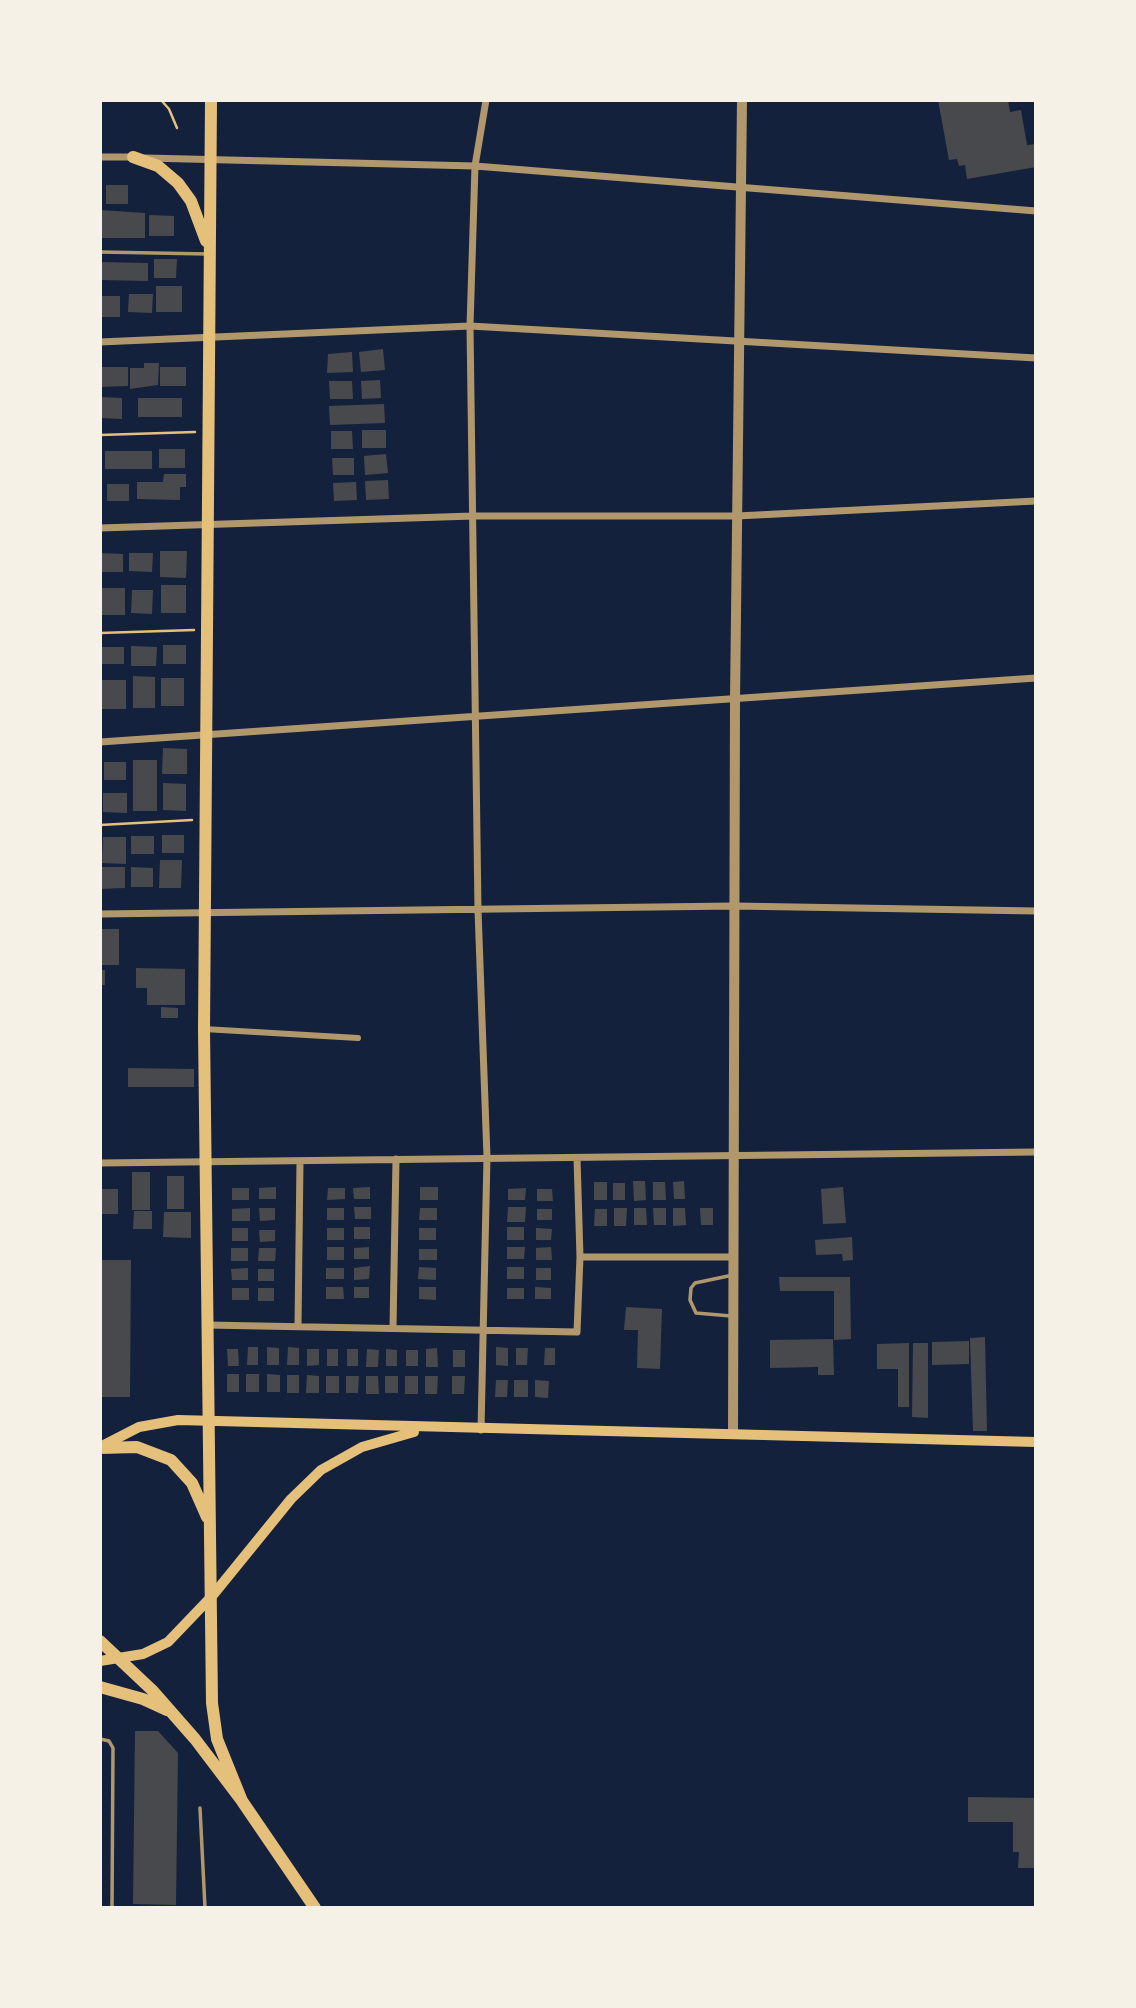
<!DOCTYPE html>
<html>
<head>
<meta charset="utf-8">
<style>
	body { margin:0 }
	#map { position:relative; width:1136px; height:2008px; overflow:hidden; background:#14213d; font-family:"Work Sans",sans-serif }
	canvas { display:block }
	.frame { position:absolute; inset:0; border:102px solid #f6f1e7; pointer-events:none }
</style>
</head>
<body>
<div id="map">
<canvas width="1136" height="2008"></canvas>
<div class="frame"></div>
</div>
<script>
const context = document.querySelector('canvas').getContext('2d');
context.lineJoin = 'round';
function fill(path, color) { context.fillStyle = color; context.fill(path, 'evenodd'); }
const shape = rows => new Path2D(rows.map(r => 'M' + r).join(''));
function stroke(path, color, width, dash) { context.strokeStyle = color; context.lineWidth = width; context.lineCap = dash ? 'butt' : 'round'; context.setLineDash(dash || []); context.stroke(path); }
fill(shape([
	[938,100,1008,100,1010,112,1021,110,1027,145,1036,144,1036,167,967,179,965,165,959,166,957,159,949,160],
	[106,185,128,185,128,204,106,204],
	[100,210,145,213,145,238,100,238],
	[149,215,174,216,174,236,149,236],
	[154,259,177,259,176,278,154,278],
	[100,262,148,263,148,281,100,280],
	[156,286,182,286,182,312,156,312],
	[129,294,153,294,152,313,128,312],
	[100,296,120,296,120,317,100,317],
	[383,349,385,370,361,372,359,352],
	[352,352,353,372,327,373,328,354],
	[144,363,159,363,158,385,130,389,130,368,144,368],
	[100,367,128,367,128,386,100,387],
	[160,367,186,367,186,386,160,386],
	[380,380,381,398,362,399,361,381],
	[329,381,352,381,353,399,330,399],
	[100,397,122,398,122,419,100,418],
	[138,398,182,398,182,417,138,417],
	[384,404,385,423,330,425,329,406],
	[362,430,386,430,386,448,362,448],
	[331,431,352,431,353,449,331,449],
	[159,449,185,449,185,468,159,468],
	[105,451,152,451,152,469,105,469],
	[386,454,388,473,365,475,364,456],
	[332,458,354,458,354,475,333,475],
	[164,474,186,474,186,487,180,487,180,500,137,499,137,482,163,482],
	[388,480,389,499,366,500,365,481],
	[356,482,357,500,334,501,333,483],
	[107,484,129,484,129,501,107,501],
	[160,551,187,551,186,578,160,577],
	[100,553,123,554,123,572,100,572],
	[129,553,153,553,152,572,129,571],
	[161,585,186,585,186,613,161,613],
	[100,588,125,588,125,615,100,615],
	[132,590,153,590,152,614,131,613],
	[163,645,186,645,186,664,163,664],
	[131,646,157,647,156,666,131,666],
	[101,647,124,647,124,664,100,664],
	[133,676,155,677,155,708,133,708],
	[161,678,184,678,184,706,161,706],
	[102,680,126,680,126,709,102,709],
	[163,748,187,749,187,774,162,774],
	[133,760,157,760,157,811,133,811],
	[104,762,126,762,126,780,104,780],
	[163,783,186,784,186,811,163,810],
	[103,793,127,793,127,813,103,812],
	[162,835,184,835,184,853,162,853],
	[131,836,154,836,154,854,131,854],
	[103,837,126,837,126,864,102,863],
	[160,860,182,860,181,888,159,888],
	[100,867,125,867,125,888,100,889],
	[131,867,153,868,153,887,131,887],
	[100,929,119,929,119,965,100,965],
	[136,968,185,969,185,1005,147,1005,147,988,136,988],
	[100,970,105,970,105,985,100,985],
	[161,1007,178,1008,178,1018,161,1018],
	[128,1068,194,1069,194,1087,128,1087],
	[132,1172,150,1172,150,1210,132,1210],
	[167,1176,184,1176,184,1209,167,1209],
	[633,1181,645,1181,646,1200,634,1201],
	[684,1181,685,1199,674,1199,673,1182],
	[594,1182,607,1182,607,1200,594,1200],
	[653,1182,665,1182,666,1200,653,1200],
	[613,1183,625,1183,625,1200,613,1200],
	[276,1187,276,1199,259,1199,259,1188],
	[370,1187,370,1199,354,1199,353,1188],
	[420,1187,438,1187,438,1200,420,1200],
	[843,1187,846,1223,823,1224,821,1189],
	[232,1188,249,1188,249,1200,232,1200],
	[328,1188,345,1188,345,1199,327,1200],
	[526,1188,525,1200,508,1200,508,1189],
	[100,1189,118,1189,118,1214,100,1214],
	[537,1189,552,1189,553,1201,537,1201],
	[354,1207,371,1207,371,1219,355,1219],
	[508,1207,526,1207,525,1222,507,1222],
	[250,1208,250,1221,232,1221,232,1209],
	[259,1208,275,1208,275,1220,260,1221],
	[327,1208,344,1208,344,1220,327,1220],
	[420,1208,437,1208,437,1220,419,1220],
	[614,1208,627,1208,626,1226,614,1226],
	[634,1208,646,1208,647,1225,634,1225],
	[653,1208,666,1208,666,1225,654,1225],
	[673,1208,685,1208,686,1225,673,1226],
	[700,1208,713,1208,713,1225,701,1225],
	[537,1209,552,1209,552,1220,537,1220],
	[595,1209,607,1209,607,1226,594,1226],
	[134,1211,152,1211,152,1229,133,1229],
	[164,1212,191,1212,191,1238,163,1237],
	[354,1227,370,1227,370,1239,354,1239],
	[507,1227,524,1227,524,1240,507,1240],
	[232,1228,248,1228,248,1241,232,1241],
	[327,1228,344,1228,344,1240,327,1240],
	[419,1228,436,1228,436,1240,419,1240],
	[536,1228,552,1229,551,1240,536,1240],
	[259,1230,275,1230,275,1241,260,1242],
	[852,1237,853,1260,843,1261,842,1254,816,1255,815,1240],
	[327,1247,344,1247,344,1260,327,1260],
	[369,1247,369,1259,354,1259,354,1248],
	[507,1247,525,1247,524,1259,507,1259],
	[551,1247,552,1260,536,1260,536,1248],
	[231,1248,248,1248,248,1261,231,1261],
	[259,1248,276,1248,275,1261,258,1261],
	[419,1249,437,1249,437,1260,419,1260],
	[100,1260,131,1260,130,1397,100,1397],
	[370,1266,369,1279,354,1280,354,1268],
	[419,1267,436,1268,436,1280,418,1279],
	[507,1267,524,1267,524,1279,507,1279],
	[248,1268,248,1280,232,1280,231,1269],
	[326,1268,344,1268,344,1279,326,1279],
	[536,1268,551,1268,551,1280,536,1280],
	[258,1269,274,1269,274,1281,258,1281],
	[779,1277,850,1277,851,1339,834,1340,834,1291,780,1291],
	[326,1287,343,1287,344,1299,326,1299],
	[354,1287,369,1287,369,1298,354,1298],
	[419,1287,436,1287,436,1300,419,1299],
	[535,1287,551,1288,551,1299,535,1299],
	[232,1288,249,1288,249,1300,232,1300],
	[258,1288,274,1288,274,1301,258,1301],
	[507,1288,524,1288,524,1299,507,1299],
	[626,1307,662,1309,660,1369,637,1368,638,1330,624,1330],
	[985,1337,987,1431,973,1431,970,1338],
	[833,1339,834,1375,818,1375,818,1367,770,1368,770,1340],
	[969,1341,969,1364,932,1365,932,1342],
	[909,1343,909,1407,898,1407,898,1369,877,1369,877,1344],
	[913,1343,928,1343,928,1418,912,1417],
	[248,1347,258,1347,258,1365,247,1365],
	[267,1347,279,1348,279,1365,267,1365],
	[288,1347,299,1348,299,1365,287,1365],
	[496,1347,508,1348,508,1366,496,1365],
	[437,1348,438,1367,426,1367,426,1349],
	[516,1348,528,1348,527,1365,516,1365],
	[545,1348,555,1348,555,1365,544,1365],
	[227,1349,238,1349,239,1366,228,1366],
	[307,1349,319,1349,319,1365,307,1366],
	[327,1349,338,1349,338,1366,327,1366],
	[347,1349,358,1349,358,1366,347,1366],
	[367,1349,379,1350,378,1367,366,1367],
	[386,1349,397,1350,397,1366,386,1366],
	[406,1350,418,1350,418,1366,406,1366],
	[453,1350,465,1350,465,1367,453,1367],
	[227,1374,239,1374,239,1392,227,1392],
	[246,1374,259,1374,259,1392,246,1392],
	[267,1374,280,1375,280,1392,267,1392],
	[287,1375,299,1375,299,1393,287,1393],
	[307,1375,319,1376,319,1393,306,1393],
	[326,1376,339,1376,339,1393,326,1393],
	[346,1376,359,1376,358,1393,346,1393],
	[366,1376,378,1376,379,1394,366,1394],
	[385,1376,398,1376,398,1393,385,1393],
	[405,1376,418,1376,418,1394,405,1394],
	[425,1376,438,1376,437,1394,425,1394],
	[452,1376,465,1376,464,1394,452,1394],
	[496,1380,508,1380,507,1397,495,1397],
	[514,1380,528,1380,528,1397,514,1397],
	[535,1380,549,1381,548,1398,535,1397],
	[135,1731,158,1731,178,1753,176,1905,133,1904],
	[968,1797,1036,1798,1036,1868,1018,1868,1019,1852,1013,1852,1013,1822,968,1822]
]), '#48494c');
stroke(shape([
	[161,100,169,109,177,128],
	[100,435,195,432],
	[100,633,194,630],
	[100,825,192,820]
]), '#e5c07b', 2.5);
stroke(shape([
	[100,252,208,254],
	[731,1316,696,1313,690,1300,691,1288,695,1283,733,1275],
	[100,1739,109,1741,113,1748,112,1908],
	[200,1808,205,1908]
]), '#b1986c', 3.5);
stroke(shape([
	[204,1029,358,1038]
]), '#b1986c', 6);
stroke(shape([
	[100,157,134,157],
	[146,158,475,166,1036,211],
	[100,342,470,326,1036,358],
	[100,528,473,516,737,516,1036,501],
	[100,742,1036,678],
	[100,914,734,906,1036,911],
	[100,1163,1036,1152],
	[580,1257,733,1257],
	[207,1325,577,1332,580,1257,577,1158],
	[298,1326,300,1162],
	[393,1328,396,1159],
	[481,1430,487,1157,478,910,470,326,475,166,486,100]
]), '#b1986c', 7);
stroke(shape([
	[733,1433,735,699,742,100]
]), '#b1986c', 10);
stroke(shape([
	[100,1447,139,1427,178,1420,1036,1442],
	[100,1661,143,1654,168,1642,213,1595,291,1499,321,1470,362,1447,414,1432]
]), '#e5c07b', 10);
stroke(shape([
	[211,100,204,1029,212,1703,217,1739,242,1801],
	[133,157,158,166,178,183,191,201,206,241],
	[100,1448,137,1447,171,1460,192,1483,207,1517],
	[100,1641,152,1690,195,1739,242,1801,315,1908],
	[100,1687,143,1699,167,1710]
]), '#e5c07b', 12);
</script>
</body>
</html>
